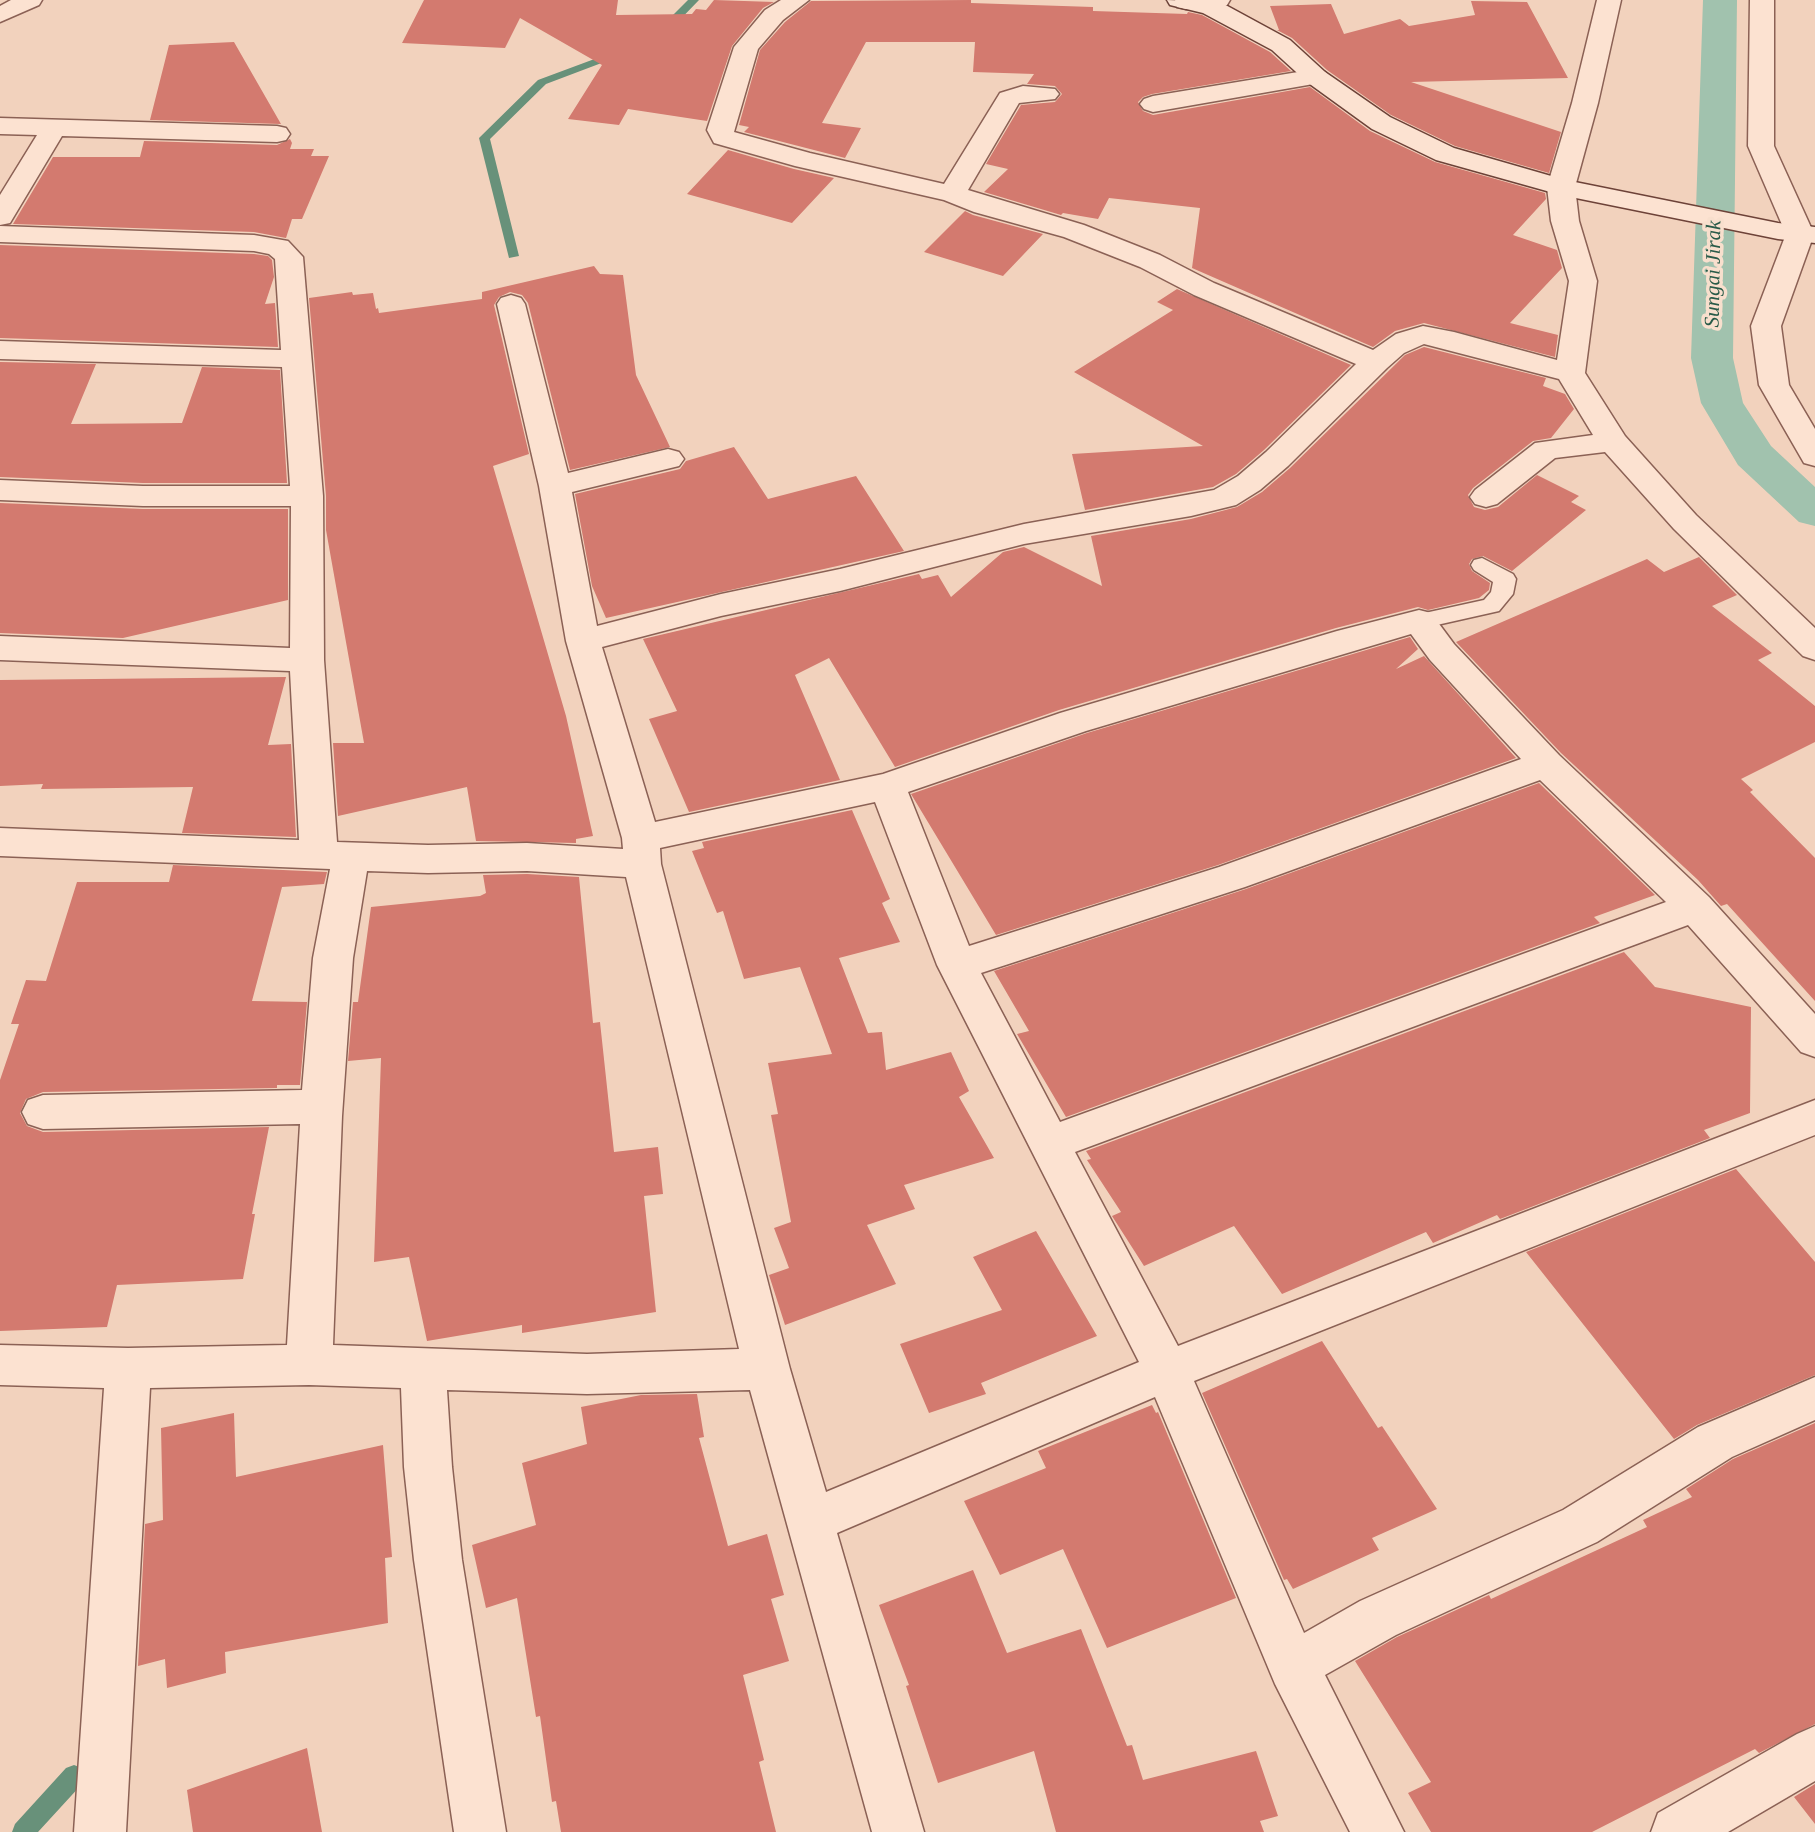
<!DOCTYPE html>
<html>
<head>
<meta charset="utf-8">
<style>
	body { margin:0 }
	canvas { display:block; background:#f2d2bd }
</style>
</head>
<body>
<canvas width="1815" height="1832"></canvas>
<script>
const context = document.querySelector('canvas').getContext('2d');
context.lineJoin = 'round';
const shape = rows => new Path2D(rows.map(r => 'M' + r).join(''));
function fill(path, color) { context.fillStyle = color; context.fill(path, 'evenodd'); }
function stroke(path, color, width, dash) { context.strokeStyle = color; context.lineWidth = width; context.lineCap = dash ? 'butt' : 'round'; context.setLineDash(dash || []); context.stroke(path); }
function label(font, color, halo, rows, align = 'center') {
  context.font = font + ' Georgia,serif'; context.lineWidth = 7; context.setLineDash([]); context.textBaseline = 'middle'; context.strokeStyle = halo; context.fillStyle = color; for (const [text, x, y, turn = 0] of rows) {
    context.save(); context.translate(x, y); context.rotate((+turn || 0) * Math.PI / 180); context.textAlign = isNaN(turn) ? turn : align; if (halo) context.strokeText(text, 0, 0); context.fillText(text, 0, 0); context.restore();
  }
}
fill(shape([
	[688,0,699,0,670,30,662,30,662,26,688,0],
	[616,51,621,54,620,56,546,84,490,139,519,256,509,258,479,138,538,80,616,51],
	[74,1765,82,1768,85,1776,82,1784,38,1832,12,1832,15,1824,66,1768,74,1765]
]), '#68917a');
fill(shape([
	[1703,0,1737,0,1733,358,1743,403,1771,446,1815,487,1815,526,1799,522,1738,465,1701,403,1691,358,1703,0]
]), '#a1c2ae');
fill(shape([
	[424,0,618,0,616,15,692,14,696,9,706,10,714,0,774,2,763,8,732,46,707,121,628,109,619,125,568,119,602,65,520,18,505,48,402,43],
	[971,0,971,3,1093,7,1093,11,1187,14,1188,12,1202,15,1270,52,1291,71,1152,94,1143,97,1138,102,1143,111,1153,115,1310,87,1370,131,1435,162,1545,193,1546,199,1513,235,1557,250,1562,268,1510,323,1558,335,1555,357,1424,323,1395,331,1373,347,1192,268,1200,208,1109,198,1098,219,1063,213,1061,215,984,192,1008,169,986,164,1021,105,1055,102,1062,94,1055,86,1027,84,1034,74,973,72,975,42,866,42,822,123,861,128,845,158,744,132,749,127,739,125,760,50,785,22,811,1],
	[1471,1,1527,2,1568,78,1411,82,1561,132,1549,173,1455,146,1391,115,1327,70,1292,38,1277,30,1279,30,1270,6,1331,4,1344,34,1400,19,1409,26,1475,15],
	[234,42,281,124,150,120,169,45],
	[290,139,292,143,290,149,314,149,311,156,329,156,302,219,292,219,286,238,254,232,13,224,53,157,140,157,144,141,277,145],
	[728,150,794,169,834,178,792,223,687,194],
	[965,211,973,215,1043,234,1003,276,924,252],
	[0,245,254,254,268,256,272,260,274,277,265,304,275,303,278,347,0,338],
	[594,266,600,274,623,275,636,375,670,447,570,470,528,303,522,295,510,292,499,297,494,305,529,454,493,466,566,716,593,836,576,839,576,843,476,841,467,787,338,816,333,743,364,743,326,530,326,496,309,298,352,292,353,295,373,293,376,309,378,308,379,313,482,299,482,292],
	[1177,289,1351,365,1264,450,1236,474,1213,487,1085,510,1072,454,1203,446,1074,372,1173,310,1157,302],
	[1424,347,1546,378,1543,386,1565,394,1574,409,1551,438,1533,441,1473,488,1468,495,1474,507,1485,510,1498,507,1537,475,1579,496,1571,502,1586,510,1512,571,1483,556,1472,559,1469,564,1472,571,1490,583,1489,590,1479,598,1428,610,1418,607,1336,628,1059,710,895,767,829,658,795,675,840,780,689,812,649,719,677,711,643,639,919,574,922,579,938,575,951,597,1003,552,1024,547,1102,586,1091,536,1191,519,1237,507,1262,492,1290,468,1405,355],
	[0,362,96,364,71,424,182,423,202,367,280,370,287,483,143,483,0,477],
	[734,447,768,499,856,476,904,551,606,618,592,586,575,494,680,469,686,461],
	[0,503,143,509,288,509,288,600,123,638,0,633],
	[1699,557,1737,595,1712,606,1772,653,1758,660,1815,706,1815,742,1741,779,1753,790,1750,792,1815,858,1815,1001,1727,904,1721,906,1698,880,1561,753,1456,642,1647,559,1664,572],
	[1410,637,1418,649,1396,669,1424,656,1516,758,1218,865,996,935,911,794,1087,733],
	[286,677,268,745,291,744,296,837,182,833,193,787,41,789,43,784,0,786,0,680],
	[1539,783,1655,895,1594,917,1600,923,1066,1117,1017,1034,1029,1031,994,971,1246,889],
	[852,810,890,899,882,903,900,942,839,958,868,1033,882,1032,886,1070,951,1052,969,1091,959,1097,994,1158,904,1185,915,1209,867,1225,896,1284,785,1325,769,1275,789,1268,774,1228,791,1222,771,1115,778,1114,768,1063,832,1054,800,967,744,979,723,911,717,913,692,851,704,848,702,842],
	[173,865,327,872,324,884,282,887,252,1001,307,1002,300,1085,277,1085,277,1088,43,1092,26,1099,20,1113,27,1126,43,1132,269,1127,252,1214,255,1214,243,1279,117,1285,107,1327,0,1331,0,1080,19,1024,11,1024,26,980,46,981,77,882,169,882],
	[527,874,579,877,593,1023,600,1022,614,1152,658,1147,663,1194,644,1196,656,1312,522,1333,522,1325,427,1341,409,1257,374,1262,381,1058,348,1061,353,1002,358,1002,371,907,480,896,486,893,483,875],
	[1624,952,1655,987,1751,1007,1750,1113,1704,1130,1710,1138,1500,1219,1497,1215,1433,1243,1426,1232,1282,1294,1234,1226,1144,1266,1112,1216,1121,1212,1087,1160,1091,1159,1086,1151],
	[1736,1169,1815,1262,1815,1375,1697,1425,1674,1439,1526,1252],
	[1036,1231,1097,1336,981,1383,986,1394,929,1413,900,1344,1002,1310,973,1257],
	[1322,1341,1378,1428,1382,1426,1437,1509,1372,1538,1379,1550,1293,1589,1287,1579,1284,1580,1202,1393],
	[697,1394,704,1437,699,1438,728,1546,767,1534,784,1595,771,1599,789,1661,743,1675,764,1760,759,1762,776,1832,561,1832,556,1801,552,1802,540,1716,536,1717,517,1598,486,1608,472,1545,536,1525,522,1463,587,1444,581,1407,641,1395],
	[1152,1405,1156,1413,1158,1412,1236,1598,1107,1648,1063,1549,1000,1575,964,1501,1046,1468,1038,1451],
	[234,1413,236,1477,383,1445,392,1557,385,1558,388,1623,225,1652,226,1673,167,1688,165,1659,138,1666,145,1524,163,1520,161,1428],
	[1815,1423,1815,1724,1759,1753,1755,1749,1592,1832,1431,1832,1408,1793,1431,1782,1355,1661,1397,1637,1489,1595,1491,1599,1647,1527,1643,1520,1692,1497,1686,1489,1733,1459],
	[973,1570,1007,1653,1081,1629,1127,1746,1132,1745,1143,1780,1256,1751,1278,1816,1260,1821,1264,1832,1056,1832,1034,1751,938,1783,906,1686,909,1685,879,1605],
	[307,1748,322,1832,193,1832,187,1790],
	[1815,1784,1815,1824,1794,1797]
]), '#d37a6f');
const lane = shape([
	[1482,558,1513,574,1516,579,1513,594,1499,611,1419,629,1411,626,1407,621,1411,616,1484,600,1491,592,1493,582,1474,570,1471,565,1474,560,1482,558]
]);
const street = shape([
	[11,0,42,0,39,5,0,22,0,6,11,0],
	[781,0,809,0,783,20,758,49,734,132,810,153,944,184,1000,93,1023,86,1055,89,1059,94,1055,99,1019,103,968,190,1084,225,1160,255,1214,283,1373,350,1396,334,1423,326,1454,332,1557,360,1569,281,1551,221,1547,187,1572,103,1597,0,1621,0,1598,103,1575,187,1579,221,1597,281,1585,373,1625,436,1696,515,1815,628,1815,660,1803,656,1674,529,1605,452,1555,458,1497,504,1486,507,1475,504,1470,497,1475,490,1535,443,1593,435,1559,379,1424,344,1404,353,1387,368,1288,466,1260,490,1236,505,1191,516,1024,544,840,591,721,616,602,647,655,822,883,774,1060,713,1337,631,1419,610,1431,613,1454,644,1559,755,1709,897,1815,1014,1815,1057,1801,1052,1688,925,1075,1152,1178,1346,1815,1100,1815,1135,1194,1381,1304,1633,1360,1601,1563,1510,1698,1427,1815,1377,1815,1420,1732,1457,1597,1542,1396,1635,1325,1675,1404,1832,1350,1832,1275,1684,1155,1397,837,1533,924,1832,872,1832,750,1390,587,1394,447,1390,452,1467,462,1560,506,1832,454,1832,414,1560,404,1467,401,1388,309,1385,150,1388,126,1832,74,1832,104,1388,0,1385,0,1345,128,1348,287,1345,300,1124,43,1129,28,1124,22,1112,28,1100,43,1095,302,1090,313,958,330,869,0,856,0,828,299,840,290,671,0,660,0,636,290,648,291,506,143,506,0,500,0,480,143,486,290,486,282,367,0,359,0,341,281,350,275,259,269,254,254,251,0,242,0,226,254,235,288,241,303,257,323,496,324,660,337,842,428,845,527,843,623,849,622,838,566,641,539,486,497,304,501,298,511,295,521,298,525,304,568,473,668,449,679,452,684,459,679,466,572,492,597,626,721,594,840,569,1024,524,1214,490,1238,476,1266,452,1356,364,1194,295,1140,267,1064,237,974,212,944,200,795,166,714,143,707,130,734,47,765,10,781,0],
	[1411,634,1430,660,1521,759,1219,867,969,946,908,792,1086,731,1411,634],
	[1540,780,1666,902,1060,1122,981,973,1245,887,1540,780],
	[875,802,937,965,1139,1362,826,1492,790,1369,661,864,660,848,875,802],
	[367,871,428,873,527,871,626,877,739,1349,587,1354,333,1345,342,1116,353,958,367,871],
	[1175,0,1230,0,1227,5,1218,7,1186,9,1177,7,1175,0],
	[1750,0,1774,0,1774,146,1814,234,1781,326,1789,385,1815,429,1815,466,1804,463,1759,385,1751,326,1786,234,1748,146,1750,0],
	[1316,69,1325,72,1329,77,1325,82,1153,112,1144,109,1140,104,1144,99,1153,96,1316,69],
	[0,118,277,126,286,128,290,134,286,140,277,142,62,136,10,223,0,225,0,195,37,135,0,134,0,118],
	[1815,1726,1815,1781,1728,1832,1651,1832,1658,1813,1797,1734,1815,1726]
]);
const secondary = shape([
	[1167,0,1220,2,1290,40,1325,72,1390,117,1454,148,1565,180,1778,223,1815,227,1815,243,1778,239,1561,195,1436,160,1372,129,1307,82,1272,50,1203,13,1170,5,1167,0]
]);
stroke(lane, '#8b6155', 3);
stroke(street, '#8b6155', 3);
stroke(secondary, '#6d4238', 3);
fill(lane, '#fce2d1');
fill(street, '#fce2d1');
fill(secondary, '#fce2d1');
label('italic 21px', '#285a48', '#f8dfcd', [
	["Sungai Jirak",1714,274,-89]
]);
</script>
</body>
</html>
